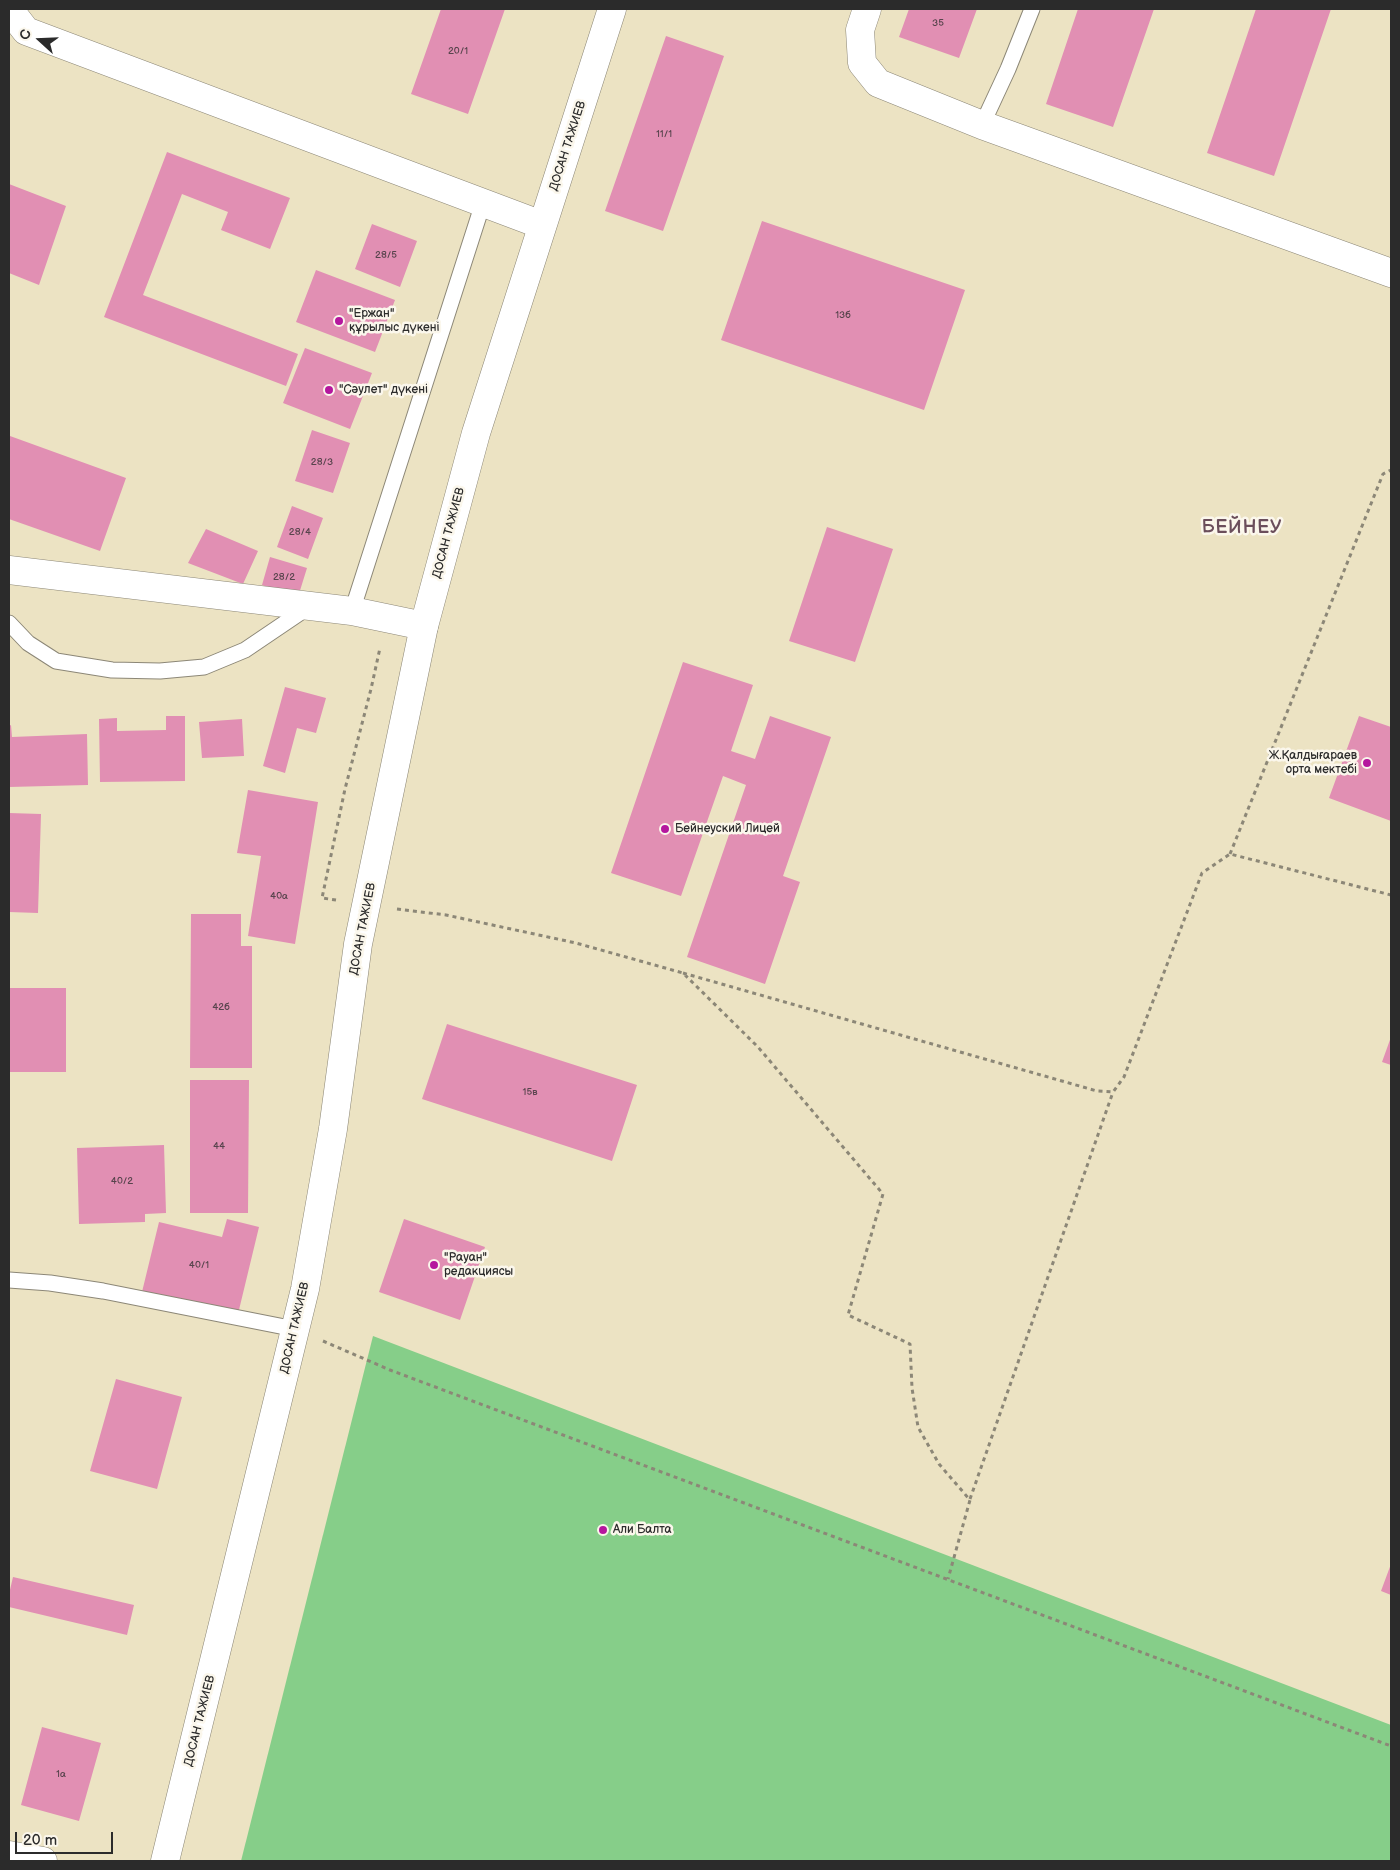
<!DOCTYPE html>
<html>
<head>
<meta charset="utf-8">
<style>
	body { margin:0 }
	#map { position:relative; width:1400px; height:1870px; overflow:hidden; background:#ece3c3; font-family:"Balsamiq Sans",sans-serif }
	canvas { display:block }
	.frame { position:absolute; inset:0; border:10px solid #2b2b2b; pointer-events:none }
	.north { position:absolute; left:15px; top:15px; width:50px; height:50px; -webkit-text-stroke:4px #fbf7ec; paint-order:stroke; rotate:290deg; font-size:14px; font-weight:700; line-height:20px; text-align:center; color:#2b2b2b }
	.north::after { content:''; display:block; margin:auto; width:18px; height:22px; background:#2b2b2b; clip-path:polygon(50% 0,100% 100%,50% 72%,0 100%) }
	.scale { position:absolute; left:15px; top:1832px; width:98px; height:22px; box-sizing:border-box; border:2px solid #2b2b2b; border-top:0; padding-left:6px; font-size:15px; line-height:18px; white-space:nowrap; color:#2b2b2b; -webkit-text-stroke:4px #fbf7ec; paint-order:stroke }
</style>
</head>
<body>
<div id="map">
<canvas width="1400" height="1870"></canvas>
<div class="frame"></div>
<div class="north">С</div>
<div class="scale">20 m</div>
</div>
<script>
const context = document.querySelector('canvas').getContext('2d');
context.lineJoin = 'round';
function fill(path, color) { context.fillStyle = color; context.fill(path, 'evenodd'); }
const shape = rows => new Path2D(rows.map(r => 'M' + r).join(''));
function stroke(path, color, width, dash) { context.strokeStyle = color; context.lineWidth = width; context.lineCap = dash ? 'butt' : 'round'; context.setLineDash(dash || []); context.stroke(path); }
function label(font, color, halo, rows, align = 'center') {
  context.font = font + ' "Balsamiq Sans",sans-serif'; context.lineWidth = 5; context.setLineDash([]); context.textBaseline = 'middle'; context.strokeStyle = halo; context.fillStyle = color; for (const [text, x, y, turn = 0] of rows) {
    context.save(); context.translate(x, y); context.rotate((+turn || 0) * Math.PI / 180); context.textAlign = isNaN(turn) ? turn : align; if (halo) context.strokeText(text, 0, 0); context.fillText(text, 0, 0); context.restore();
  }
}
fill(shape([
	[373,1336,1391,1725,1391,1861,241,1861]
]), '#86ce89');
fill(shape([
	[441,9,505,9,468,114,411,94],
	[909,9,977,9,959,58,899,37],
	[1078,9,1154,9,1113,127,1046,104],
	[1256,9,1331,9,1274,176,1207,153],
	[666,36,724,56,663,231,605,211],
	[167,152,290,198,270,249,221,230,228,212,182,194,143,295,298,354,286,386,104,317],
	[9,184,66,206,39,285,9,273],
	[762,221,965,290,924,410,721,340],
	[372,224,417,241,400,287,355,269],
	[316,270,395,300,375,352,296,322],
	[305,348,372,373,350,429,283,403],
	[312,430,350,443,333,493,295,481],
	[10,436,126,478,100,551,9,519],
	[292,506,323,518,308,559,277,547],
	[827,527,893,549,855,662,789,641],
	[206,529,258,551,243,584,188,563],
	[270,557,307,568,298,597,262,585],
	[683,662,753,685,731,751,755,759,770,716,831,737,783,876,800,882,765,984,687,957,746,785,723,776,681,896,611,873],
	[285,687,326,698,316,733,297,728,285,773,263,766],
	[166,716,185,716,185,781,100,782,99,719,117,718,117,731,166,730],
	[1359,716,1391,727,1391,821,1329,798],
	[242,719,244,756,202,758,199,722],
	[11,725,12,737,87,734,88,785,9,787,9,726],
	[248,790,318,802,295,944,248,936,261,856,237,853],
	[9,813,41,814,38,913,9,912],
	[191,914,241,914,241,946,252,946,252,1068,190,1068],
	[9,988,66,988,66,1072,9,1072],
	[447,1024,637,1085,612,1161,422,1099],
	[1391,1037,1391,1065,1382,1062],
	[190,1080,249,1080,248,1213,190,1213],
	[164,1145,166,1213,145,1214,145,1222,79,1224,77,1148],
	[227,1219,259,1227,238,1314,142,1292,159,1222,222,1237],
	[404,1219,485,1247,460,1320,379,1292],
	[116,1379,182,1397,157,1489,90,1471],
	[1391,1564,1391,1595,1381,1591],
	[13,1577,134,1605,127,1635,9,1607,9,1594],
	[42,1727,101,1743,79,1821,21,1805]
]), '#e18fb3');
const service = shape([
	[982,125,1008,69,1032,9],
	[352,611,483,203],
	[9,623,28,643,56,661,112,670,160,671,204,667,245,650,310,606],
	[9,1280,50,1283,103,1291,295,1329]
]);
const minor = shape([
	[9,9,26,31,542,225],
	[867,9,860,30,862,63,878,83,982,125,1391,273],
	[9,570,352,611,424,626],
	[9,1855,43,1861]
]);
const tertiary = shape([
	[165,1861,305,1289,333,1129,358,944,424,626,476,433,612,9]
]);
stroke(service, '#8c8777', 17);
stroke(minor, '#8c8777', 29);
stroke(tertiary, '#8c8777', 29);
stroke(shape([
	[1230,854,1383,474,1391,470],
	[336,900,322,898,345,789,371,689,380,648],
	[397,909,446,915,576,943,683,973,758,1047,883,1194,848,1315,910,1344,912,1388,918,1427,939,1464,970,1500,948,1579],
	[683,973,1097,1091,1113,1092,1124,1077,1202,873,1230,854,1391,895],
	[323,1341,390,1370,1391,1746],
	[970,1499,1113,1092]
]), '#8c8777', 3, [4, 4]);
stroke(service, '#fff', 15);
stroke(minor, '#fff', 28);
stroke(tertiary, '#fff', 28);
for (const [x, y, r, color] of [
	[339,321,5,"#b5179e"],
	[329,390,5,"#b5179e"],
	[1367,763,5,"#b5179e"],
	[665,829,5,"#b5179e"],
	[434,1265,5,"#b5179e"],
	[603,1530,5,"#b5179e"]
]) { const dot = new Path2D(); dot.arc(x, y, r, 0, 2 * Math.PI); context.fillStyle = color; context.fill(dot); stroke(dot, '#fbf7ec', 2); }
label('10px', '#58444d', null, [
	["35",938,23],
	["20/1",458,51],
	["11/1",664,134],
	["28/5",386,255],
	["13б",843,315],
	["28/3",322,462],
	["28/4",300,532],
	["28/2",284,577],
	["40а",279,896],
	["42б",221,1007],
	["15в",530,1092],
	["44",219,1146],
	["40/2",122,1181],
	["40/1",199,1265],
	["1а",61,1774]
]);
label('12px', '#2b2b2b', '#fbf7ec', [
	["ДОСАН ТАЖИЕВ",568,146,-72],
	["ДОСАН ТАЖИЕВ",449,533,-75],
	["ДОСАН ТАЖИЕВ",363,929,-79],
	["ДОСАН ТАЖИЕВ",295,1328,-77],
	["ДОСАН ТАЖИЕВ",200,1721,-76]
]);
label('12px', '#2b2b2b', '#fbf7ec', [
	["\"Ержан\"",349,314],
	["құрылыс дүкені",349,328],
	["\"Сәулет\" дүкені",339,390],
	["Ж.Қалдығараев",1357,756,"right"],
	["орта мектебі",1357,770,"right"],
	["Бейнеуский Лицей",675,829],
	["\"Рауан\"",444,1258],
	["редакциясы",444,1272],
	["Али Балта",613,1530]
], 'left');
context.letterSpacing = '1px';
label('bold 18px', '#6b4e5b', '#fbf7ec', [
	["БЕЙНЕУ",1242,528]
]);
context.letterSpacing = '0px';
</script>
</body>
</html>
